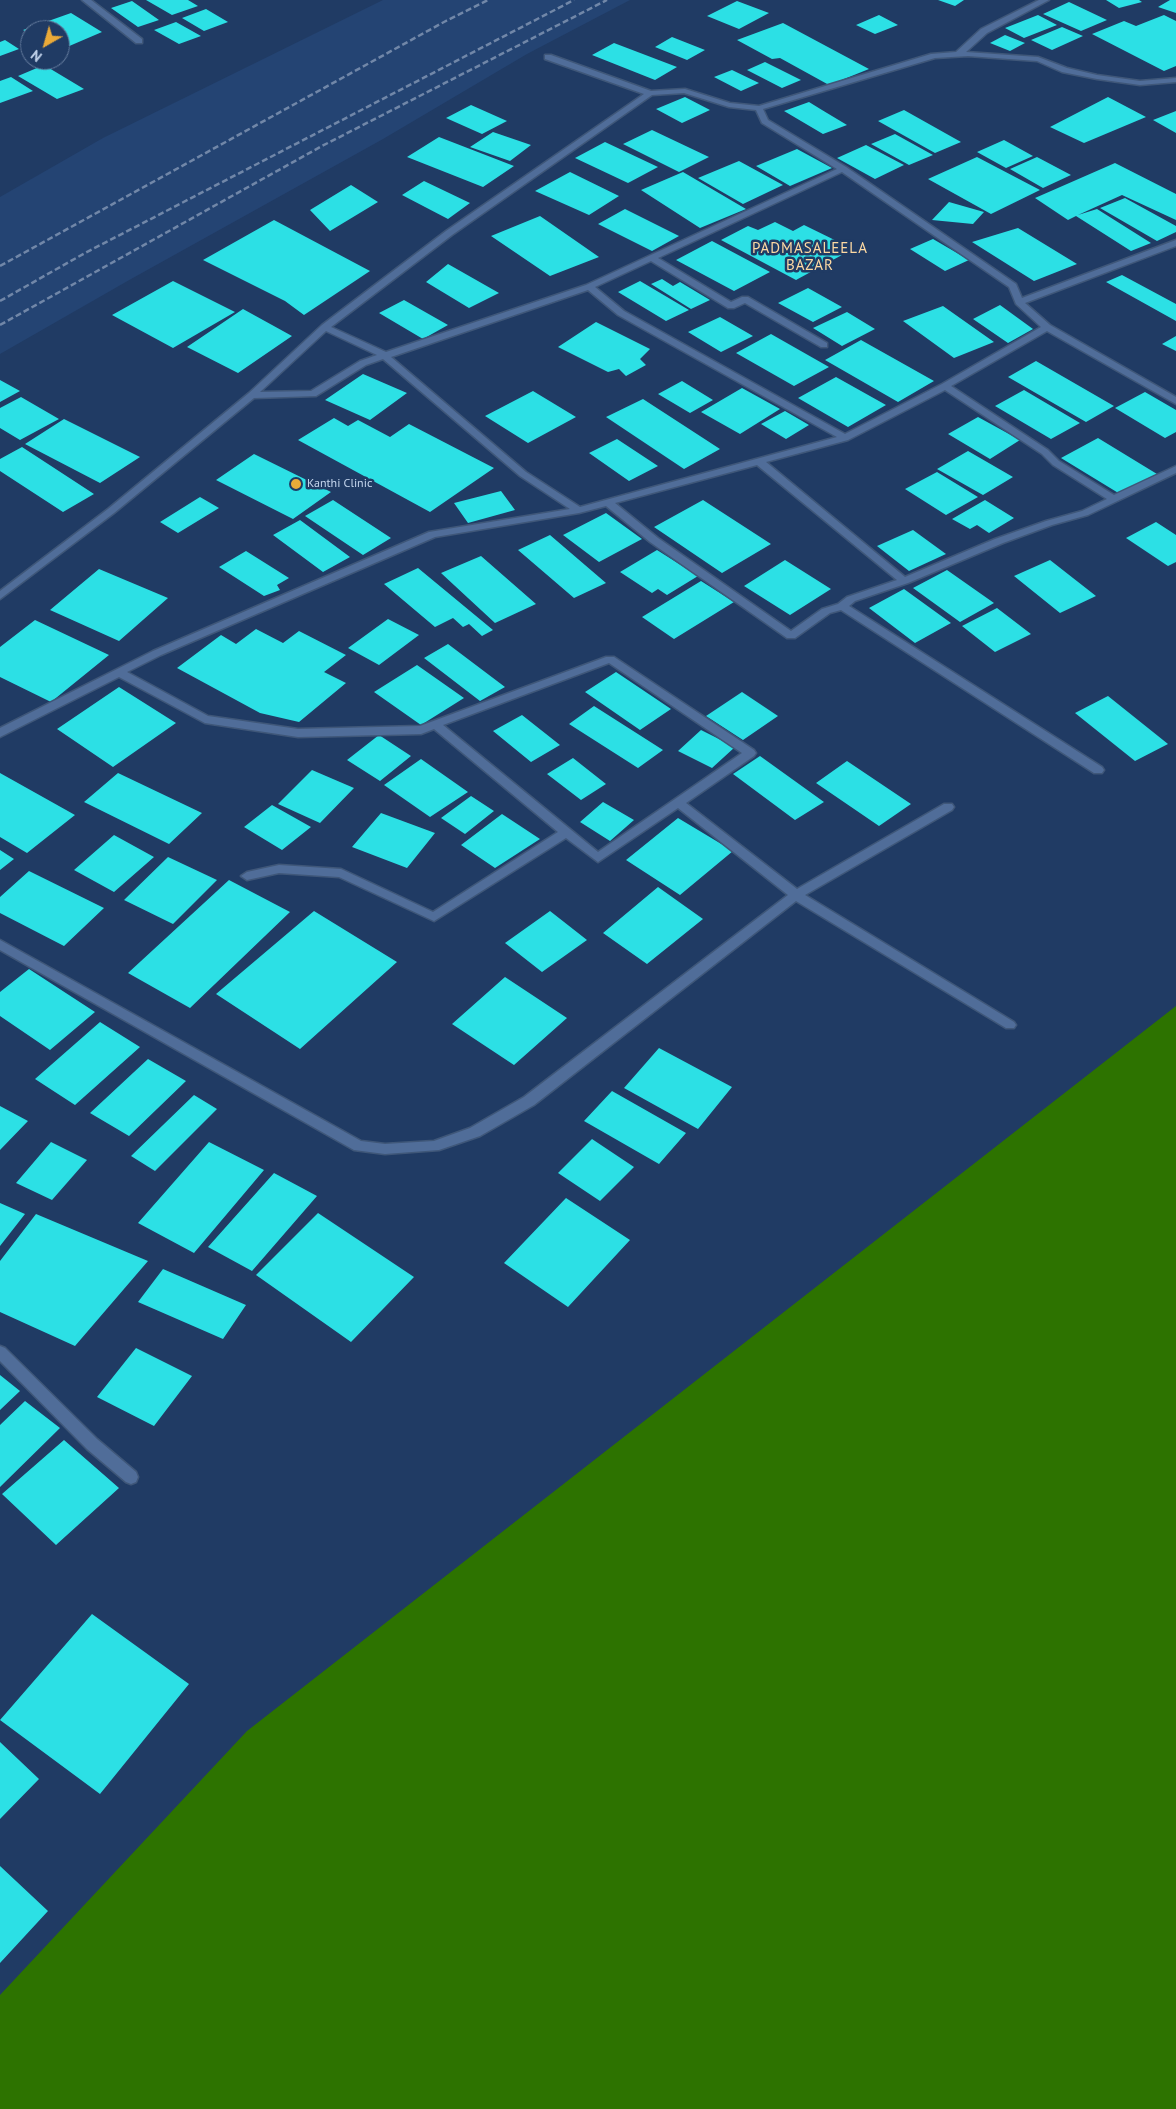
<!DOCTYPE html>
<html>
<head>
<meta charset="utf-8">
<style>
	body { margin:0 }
	#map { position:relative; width:1176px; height:2109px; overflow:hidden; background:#203b64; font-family:"PT Sans",sans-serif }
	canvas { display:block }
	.north { position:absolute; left:20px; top:20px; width:50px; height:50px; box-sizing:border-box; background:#203b64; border:1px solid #62799b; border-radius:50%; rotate:218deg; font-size:14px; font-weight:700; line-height:20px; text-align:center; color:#c4d5ed }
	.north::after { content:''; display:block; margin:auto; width:18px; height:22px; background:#eaaa38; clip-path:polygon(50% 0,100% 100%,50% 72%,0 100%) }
</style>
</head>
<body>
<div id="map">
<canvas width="1176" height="2109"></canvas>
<div class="north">N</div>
</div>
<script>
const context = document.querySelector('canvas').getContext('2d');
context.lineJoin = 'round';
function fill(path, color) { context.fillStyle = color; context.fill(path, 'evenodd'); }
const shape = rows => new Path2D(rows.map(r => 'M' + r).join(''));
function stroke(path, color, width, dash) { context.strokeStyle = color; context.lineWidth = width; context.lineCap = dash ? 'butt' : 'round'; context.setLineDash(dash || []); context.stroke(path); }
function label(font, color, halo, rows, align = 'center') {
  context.font = font + ' "PT Sans",sans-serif'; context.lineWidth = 5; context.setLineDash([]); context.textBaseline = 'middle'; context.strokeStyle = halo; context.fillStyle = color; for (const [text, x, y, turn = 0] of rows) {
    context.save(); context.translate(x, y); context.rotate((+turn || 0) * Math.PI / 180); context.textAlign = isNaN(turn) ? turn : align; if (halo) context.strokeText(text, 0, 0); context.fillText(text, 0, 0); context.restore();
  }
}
fill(shape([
	[383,0,630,0,527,54,383,139,131,279,0,354,0,197,103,138]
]), '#244473');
fill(shape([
	[1176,1006,1176,2109,0,2109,0,1995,247,1731]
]), '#2d7300');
fill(shape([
	[146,0,188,0,198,6,172,15],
	[938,0,964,0,955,6],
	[1106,0,1139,0,1142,2,1119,8],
	[1170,0,1176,0,1176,13,1158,7],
	[132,1,159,20,138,27,111,8],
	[737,1,769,13,739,29,707,16],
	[1069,2,1107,20,1081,31,1043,14],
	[206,9,228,22,204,31,182,18],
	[71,13,102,32,60,50,60,30,30,30,30,34,23,30],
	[879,15,898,25,875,34,856,25],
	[1038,15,1057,25,1024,38,1005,28],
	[1164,15,1176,21,1176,66,1164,71,1092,34,1124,21,1136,26],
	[176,22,201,36,179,44,154,30],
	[783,23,869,69,829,85,780,58,772,59,737,40],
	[1062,27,1083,36,1052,50,1031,40],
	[1005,35,1025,43,1010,51,990,43],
	[672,37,705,50,687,60,655,47],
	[5,40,19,49,0,56,0,42],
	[614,43,677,67,655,80,592,55],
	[765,62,801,80,782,88,747,70],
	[44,65,84,89,57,99,18,76],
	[732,70,759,83,741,91,714,77],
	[11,77,33,91,0,103,0,81],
	[685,97,710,110,682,123,656,109],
	[1108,97,1146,117,1084,143,1050,127],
	[809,102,822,110,847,125,823,134,784,111],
	[471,105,507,121,482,134,446,118],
	[904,110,961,142,935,153,878,121],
	[1176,111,1176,133,1153,120],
	[652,130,709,157,679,172,623,144],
	[493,132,531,145,510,161,470,147],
	[895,134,933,155,909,165,871,144],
	[439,137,514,166,483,187,407,157],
	[1004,140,1033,156,1006,168,977,152],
	[605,142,658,167,628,183,575,158],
	[866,145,904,165,875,179,837,158],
	[797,149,832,168,790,186,756,166],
	[977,157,1040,190,991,214,928,179],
	[1037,157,1071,175,1043,188,1010,169],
	[739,161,783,185,743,204,698,178],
	[1115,163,1176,194,1176,220,1122,195,1078,215,1097,209,1151,243,1131,251,1076,216,1068,220,1035,198],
	[570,172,619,196,589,215,535,191],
	[683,172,746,209,700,228,641,190],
	[424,181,470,203,448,219,402,195],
	[351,185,378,202,330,231,310,210],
	[1125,198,1176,226,1176,232,1157,241,1100,208],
	[949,202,984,212,973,224,932,220],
	[625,209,679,236,652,251,598,224],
	[540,216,599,257,550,276,491,236],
	[274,220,370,271,304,315,285,301,203,260],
	[775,222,793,231,804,225,853,249,796,280,721,240,748,226,758,230],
	[1018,228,1077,264,1034,281,972,242],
	[933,239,969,260,945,271,910,249],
	[712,241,770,272,734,291,676,260],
	[448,264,499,293,469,308,426,282],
	[1122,275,1176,304,1176,321,1106,282],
	[662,279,673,286,680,282,710,300,691,309,651,284],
	[173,281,235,312,173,348,112,315],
	[640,281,689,310,666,321,618,292],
	[808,288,842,307,813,322,778,303],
	[404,300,448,325,423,339,379,313],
	[1000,305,1033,329,1008,343,973,319],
	[943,306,994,342,954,358,903,321],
	[243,309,292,336,238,373,187,347],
	[847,312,875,329,842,346,813,328],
	[720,317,753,336,721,352,688,332],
	[596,322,650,349,640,359,646,365,626,376,619,369,608,372,558,347],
	[771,334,829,367,794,386,736,353],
	[1176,336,1176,351,1162,344],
	[861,340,934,381,898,402,825,360],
	[1036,361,1114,406,1086,422,1008,377],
	[363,374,407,393,370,420,325,400],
	[836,377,886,405,848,427,798,398],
	[0,380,20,391,0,402],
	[682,381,713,400,690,413,658,394],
	[742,388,780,409,740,434,701,412],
	[1024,390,1080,423,1051,439,995,406],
	[533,391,576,417,528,443,485,416],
	[1145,392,1176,410,1176,432,1165,438,1115,408],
	[21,397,59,419,20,440,0,428,0,408],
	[643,399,720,449,684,469,606,417],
	[785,411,809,425,786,439,761,424],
	[978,417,1020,440,990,459,948,434],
	[334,418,348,426,358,420,390,437,409,424,494,468,430,512,298,440],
	[64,419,140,457,100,483,25,444],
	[1098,438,1157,474,1120,494,1061,458],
	[617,439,658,466,629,481,589,453],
	[22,447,94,494,63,512,0,471,0,459],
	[968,451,1013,477,983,495,937,469],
	[254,454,331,492,293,519,216,480],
	[937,472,978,497,946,515,905,489],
	[501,491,515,510,468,523,454,503],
	[200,497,219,508,178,533,160,522],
	[333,500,391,538,363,555,305,516],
	[703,500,771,544,722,573,654,527],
	[985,500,1014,518,989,533,977,525,970,529,952,519],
	[606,513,642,539,599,562,563,535],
	[300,520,350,557,323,572,273,535],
	[1156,522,1176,535,1176,562,1168,566,1126,538],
	[913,530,946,554,909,571,877,546],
	[550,535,606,583,574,598,518,550],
	[657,550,698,576,667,595,658,589,652,593,620,572],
	[246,551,289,578,277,585,280,590,264,596,219,567],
	[481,556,536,604,495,623,441,573],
	[785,560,831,589,790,615,744,586],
	[1050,560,1096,596,1060,613,1014,576],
	[418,568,493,630,482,636,469,624,463,627,453,618,435,627,384,584],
	[99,569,168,598,119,641,50,610],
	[947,570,994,603,960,622,913,588],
	[701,581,734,602,674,639,642,617],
	[904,589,951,623,915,643,869,608],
	[997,608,1031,634,995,652,962,626],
	[388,619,419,635,379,665,348,648],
	[35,620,109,655,51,702,0,677,0,647],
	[256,629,283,643,299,631,346,655,324,672,346,683,299,722,260,713,177,668,221,635,236,644],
	[448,644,505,687,480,701,424,658],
	[417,665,464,698,421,725,374,692],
	[616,672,671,709,640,730,585,692],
	[119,687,176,723,113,767,57,729],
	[742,692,778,716,743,740,706,716],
	[1108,696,1168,744,1135,761,1075,713],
	[594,706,663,750,638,768,569,724],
	[522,715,560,745,531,762,493,731],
	[701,730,735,747,712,768,678,751],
	[379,735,411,756,380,781,347,760],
	[760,756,824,802,795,820,733,774],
	[573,758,606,784,581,800,547,774],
	[421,759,468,792,430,817,384,785],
	[847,761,911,804,879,826,816,783],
	[312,770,354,788,320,823,278,804],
	[0,773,75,815,27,853,0,837],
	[118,773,202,813,169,844,84,802],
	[471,796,494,811,465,834,441,818],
	[603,802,634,820,610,841,580,822],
	[272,805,311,827,282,850,244,827],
	[381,813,435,833,407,868,352,847],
	[502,814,540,839,495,868,461,845],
	[678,818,733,851,680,895,626,860],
	[114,835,154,857,114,892,74,870],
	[0,850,14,859,0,870],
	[168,857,217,880,173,924,124,900],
	[29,871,104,908,64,946,0,913,0,897],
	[229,880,290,912,190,1008,128,973],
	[658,887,703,919,647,964,603,933],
	[314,911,397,962,300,1049,216,994],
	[550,911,587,940,542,972,505,943],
	[29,969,95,1012,50,1050,0,1016,0,992],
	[505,977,567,1018,514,1065,452,1024],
	[100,1022,140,1047,75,1105,35,1079],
	[659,1048,732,1087,698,1129,624,1088],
	[148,1059,186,1081,129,1136,90,1113],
	[612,1091,686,1133,659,1164,584,1121],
	[194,1095,217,1109,155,1171,131,1156],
	[0,1106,28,1121,0,1150],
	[592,1139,634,1167,600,1201,558,1173],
	[51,1142,87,1160,52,1200,16,1183],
	[209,1142,264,1170,194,1253,138,1223],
	[274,1173,317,1196,252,1271,208,1247],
	[566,1198,630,1240,568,1307,504,1263],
	[0,1203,25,1214,0,1246],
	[318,1213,414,1277,351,1342,256,1275],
	[36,1214,148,1261,75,1346,0,1312,0,1261],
	[163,1269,246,1305,223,1339,138,1302],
	[136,1348,192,1376,154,1426,97,1397],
	[0,1375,20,1391,0,1410],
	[25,1401,60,1428,0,1487,0,1425],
	[64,1440,119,1488,56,1545,2,1494],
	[92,1614,189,1684,100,1794,0,1720],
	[0,1742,39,1779,0,1819],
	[0,1866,48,1911,0,1963]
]), '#2ce0e5');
const minor = shape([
	[82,0,91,0,142,39,142,43,136,43,82,0],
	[1039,0,1049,0,987,33,966,52,1038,57,1067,68,1097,75,1140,81,1176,78,1176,82,1140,85,1097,79,1062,72,1037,61,968,56,935,58,763,109,768,120,846,167,1016,284,1022,298,1176,240,1176,246,1025,303,1050,325,1176,397,1176,404,1047,331,951,386,1048,450,1059,461,1114,495,1176,466,1176,473,1088,515,1052,525,1003,543,908,583,855,601,849,606,1102,767,1104,770,1102,773,1094,773,841,610,830,613,795,638,787,638,650,542,606,506,579,513,435,537,161,655,127,672,208,716,298,729,420,726,606,657,614,657,754,750,756,753,754,756,686,803,797,889,944,804,952,804,954,807,952,810,805,895,1014,1022,1016,1025,1014,1028,1006,1028,796,901,534,1105,480,1136,439,1150,385,1154,354,1150,0,950,0,940,361,1141,385,1144,434,1141,470,1128,524,1097,788,895,678,808,598,862,566,838,434,921,339,877,279,873,247,880,241,876,247,872,279,865,341,869,433,912,558,832,434,729,421,734,298,737,205,723,119,677,0,737,0,728,153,651,429,532,570,509,520,476,383,359,366,365,316,396,254,398,114,513,0,599,0,591,108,509,249,393,322,325,446,231,644,94,545,59,545,55,551,55,651,91,685,89,730,103,759,106,931,54,956,52,981,29,1039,0],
	[684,93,729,107,756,110,762,123,837,169,586,285,386,352,331,327,452,235,652,95,684,93],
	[842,172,1009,287,1016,304,1041,327,942,384,845,434,624,311,595,287,651,261,728,308,734,308,745,303,821,347,827,347,827,343,748,297,742,297,731,302,658,258,842,172],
	[588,290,618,315,837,437,580,507,526,472,391,357,588,290],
	[326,331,377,355,360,361,311,391,260,392,326,331],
	[945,390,1042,454,1053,465,1107,499,1082,511,1046,521,995,539,905,577,766,462,848,440,945,390],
	[757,465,897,580,847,597,838,604,822,609,791,631,658,538,615,503,757,465],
	[609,663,742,753,598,852,443,725,609,663],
	[0,1346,5,1348,97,1439,136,1472,138,1477,136,1482,131,1484,126,1482,87,1449,0,1361,0,1346]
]);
stroke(minor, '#3f5779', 3);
fill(minor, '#506d99');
stroke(shape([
	[0,266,444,22,488,0],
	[0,301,85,253,574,0],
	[0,325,322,146,607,0]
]), '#7187a8', 2.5, [6, 3]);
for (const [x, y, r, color] of [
	[296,484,6,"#eaaa38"]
]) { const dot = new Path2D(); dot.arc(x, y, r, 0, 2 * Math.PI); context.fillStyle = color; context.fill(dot); stroke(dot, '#203b64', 2); }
label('12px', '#c4d5ed', '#203b64', [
	["Kanthi Clinic",307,484]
], 'left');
context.letterSpacing = '1px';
label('15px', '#fdd9a3', '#203b64', [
	["PADMASALEELA",810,249],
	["BAZAR",810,266]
]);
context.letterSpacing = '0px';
</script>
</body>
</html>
